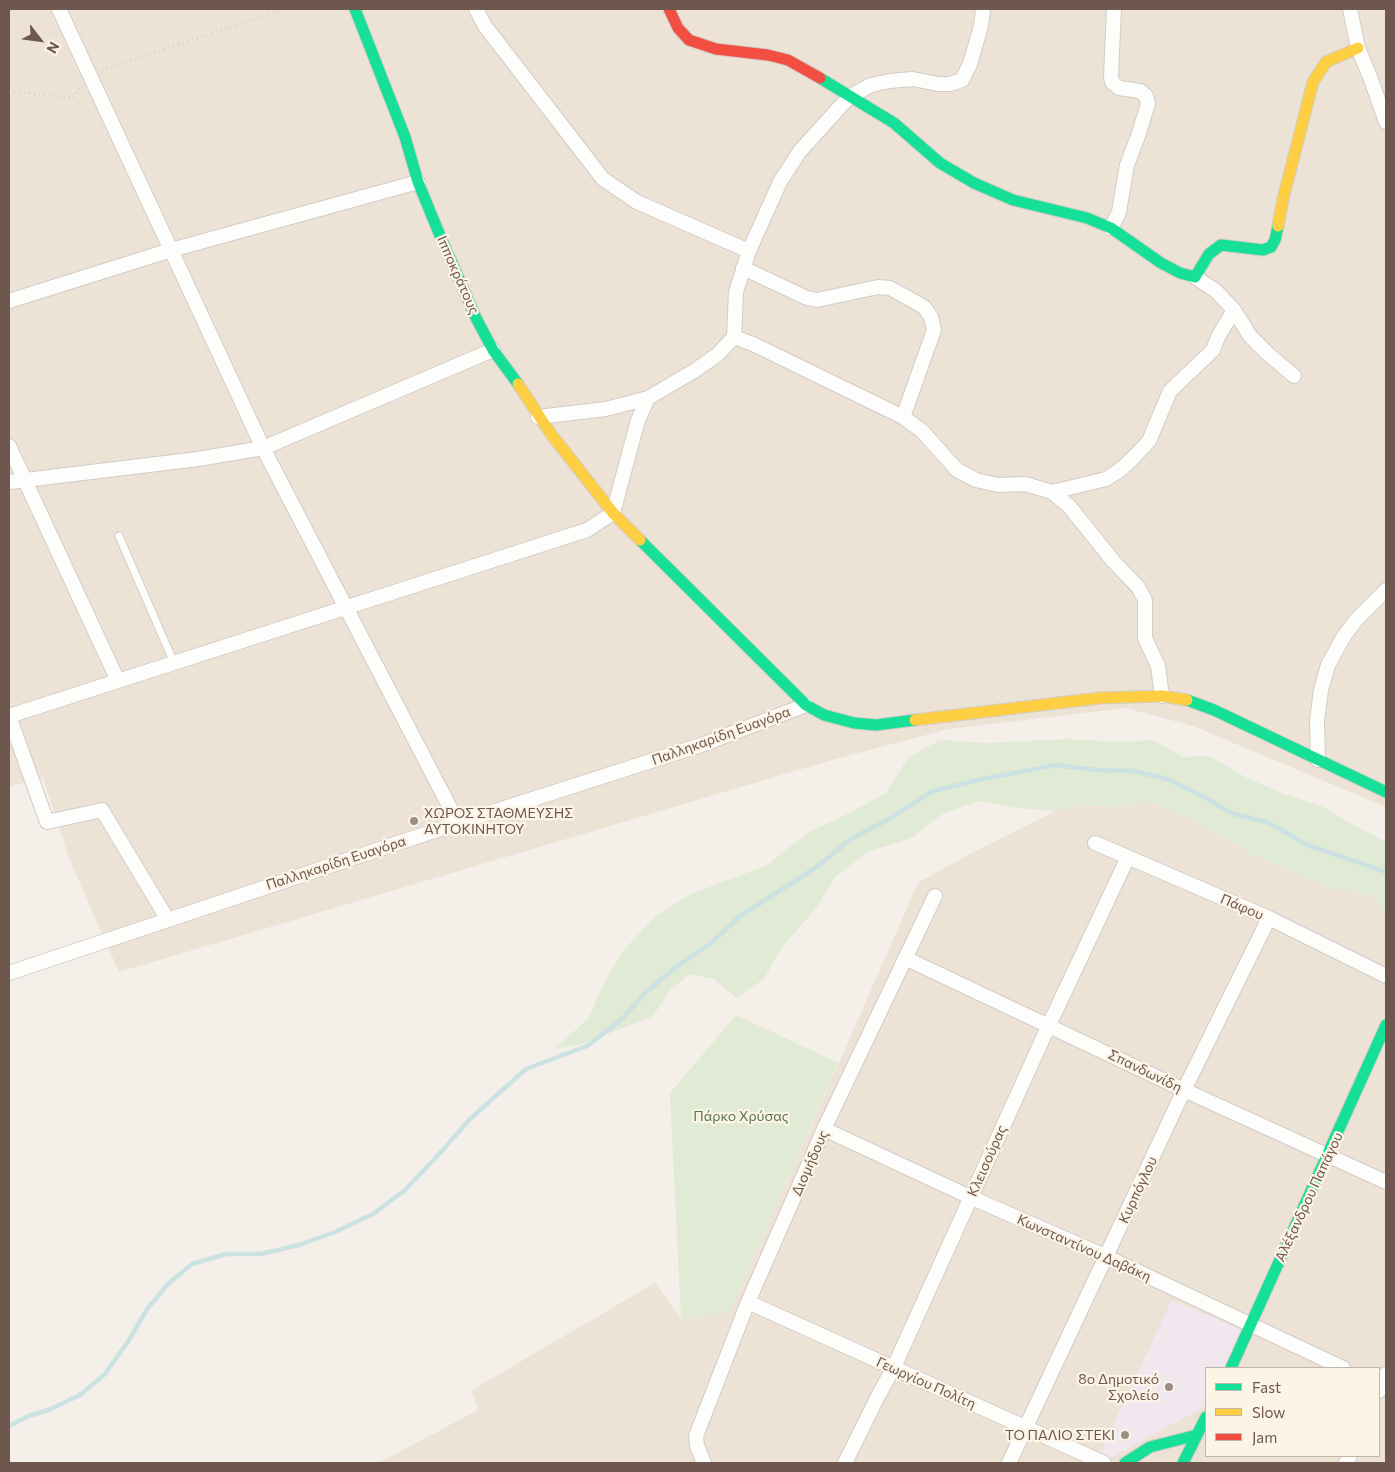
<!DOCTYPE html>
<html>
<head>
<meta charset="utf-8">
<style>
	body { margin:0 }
	#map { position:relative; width:1395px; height:1472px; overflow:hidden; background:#f4efe8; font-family:Commissioner,sans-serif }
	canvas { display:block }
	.frame { position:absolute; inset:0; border:10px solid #6e574c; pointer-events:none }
	.legend { position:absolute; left:1205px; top:1367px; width:175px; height:90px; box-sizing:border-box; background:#fdf4e8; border:1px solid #c4b5aa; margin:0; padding:6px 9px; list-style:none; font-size:15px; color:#6e574c }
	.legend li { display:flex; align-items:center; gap:10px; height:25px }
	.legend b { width:25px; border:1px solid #c4b5aa }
	.north { position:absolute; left:15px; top:15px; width:50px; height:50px; -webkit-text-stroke:4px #fdf4e8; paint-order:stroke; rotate:120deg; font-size:14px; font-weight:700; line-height:20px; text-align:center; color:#6e574c }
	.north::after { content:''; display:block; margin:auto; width:18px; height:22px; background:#6e574c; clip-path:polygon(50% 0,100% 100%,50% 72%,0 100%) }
</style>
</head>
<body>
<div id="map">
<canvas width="1395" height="1472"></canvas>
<div class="frame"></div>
<ul class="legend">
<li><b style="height:6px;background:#16e098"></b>Fast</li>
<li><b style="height:6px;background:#ffcf43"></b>Slow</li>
<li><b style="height:6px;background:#f24e42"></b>Jam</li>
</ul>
<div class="north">N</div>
</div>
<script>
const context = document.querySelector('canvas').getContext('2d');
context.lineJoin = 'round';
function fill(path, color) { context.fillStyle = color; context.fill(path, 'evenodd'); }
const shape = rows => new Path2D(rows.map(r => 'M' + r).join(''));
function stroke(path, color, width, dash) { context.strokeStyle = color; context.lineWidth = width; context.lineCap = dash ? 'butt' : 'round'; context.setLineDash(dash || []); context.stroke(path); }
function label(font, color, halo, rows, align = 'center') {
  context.font = font + ' Commissioner,sans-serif'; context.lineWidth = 4.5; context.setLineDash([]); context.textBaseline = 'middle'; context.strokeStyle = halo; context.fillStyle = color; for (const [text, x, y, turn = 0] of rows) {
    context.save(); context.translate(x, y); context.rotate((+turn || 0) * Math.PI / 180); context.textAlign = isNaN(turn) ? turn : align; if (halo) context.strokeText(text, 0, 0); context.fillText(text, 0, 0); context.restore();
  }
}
fill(shape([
	[9,9,1386,9,1386,807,1193,726,1126,708,949,729,832,760,119,972,70,861,43,778,9,787],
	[1148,802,1188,817,1255,856,1329,888,1369,895,1386,912,1386,1463,375,1463,384,1460,478,1410,472,1390,655,1283,681,1319,729,1313,918,883,962,858,1056,811,1081,805,1115,807],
	[1206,1368,1379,1368,1379,1456,1206,1456]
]), '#ede2d6');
fill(shape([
	[1172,1300,1241,1330,1224,1368,1206,1368,1206,1406,1114,1456,1107,1459,1102,1457,1100,1452]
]), '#f0e7ef');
fill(shape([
	[1068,739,1118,742,1154,740,1183,757,1210,756,1247,778,1279,792,1323,807,1352,824,1382,840,1386,840,1386,912,1369,895,1329,888,1255,856,1188,817,1148,802,1115,807,1081,805,1056,811,1016,808,979,801,942,814,912,838,870,851,835,877,816,908,782,947,764,979,736,998,714,979,690,974,671,989,653,1016,582,1044,554,1049,589,1018,601,989,622,952,655,917,689,895,767,865,809,832,846,815,886,793,908,758,940,740,988,743],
	[736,1015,838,1063,729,1313,681,1319,670,1093]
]), '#e1ead4');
stroke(shape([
	[9,1426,29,1416,51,1409,80,1395,105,1374,127,1343,148,1308,169,1283,192,1264,226,1254,261,1254,299,1245,335,1232,373,1214,405,1190,441,1152,469,1120,526,1069,587,1046,622,1019,644,994,676,967,710,944,739,917,815,868,851,839,889,819,933,791,978,780,1056,765,1096,770,1133,771,1167,779,1199,794,1231,813,1269,823,1307,845,1386,872]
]), '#cbe1e2', 4.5);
const lane = shape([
	[119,536,174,663]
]);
const street = shape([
	[59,9,263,448,458,823],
	[476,9,485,26,603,179,637,202,749,251],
	[1350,9,1358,48,1370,77,1386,122],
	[1111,228,1119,212,1127,165,1138,136,1148,104,1146,96,1140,91,1119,88,1112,82,1111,77,1114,9],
	[743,268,807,298,817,300,878,287,890,288,924,307,931,317,934,330,903,417],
	[1195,277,1216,291,1234,310,1250,336,1267,353,1294,376],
	[9,301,171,250,418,182],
	[734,337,753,344,903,417,922,431,957,470,976,480,998,485,1025,484,1052,492,1069,506,1114,562,1138,587,1145,600,1145,638,1158,666,1162,696],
	[538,417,606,409,648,398,694,371,717,355,734,337,736,292,749,251,780,182,800,151,849,97,871,85,890,81,913,79,938,84,950,84,962,80,970,64,981,26,983,9],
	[9,446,118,681],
	[9,482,198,459,263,448,493,350],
	[1052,492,1106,479,1120,470,1133,458,1149,441,1170,391,1213,350,1218,337,1234,310],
	[9,716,587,530,613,513,638,420,648,398],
	[9,716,47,822,102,810,168,920],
	[1318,760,1317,721,1321,690,1328,665,1344,636,1356,620,1386,590],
	[1095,843,1269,918,1386,976],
	[905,958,1184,1090,1386,1182],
	[9,973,458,823,704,744,806,705],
	[824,1129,970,1197,1107,1257,1343,1368],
	[748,1302,1104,1463],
	[1379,1391,1386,1374],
	[704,1463,697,1446,696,1436,748,1302,824,1129,935,896],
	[845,1463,878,1396,893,1369,1049,1025,1128,857],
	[1009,1463,1184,1090,1269,918],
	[1346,1463,1350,1456]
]);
const fast = shape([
	[355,9,405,137,418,182,441,238,476,318,493,350,518,384],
	[820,78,894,123,940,163,974,183,1013,200,1087,218,1111,228,1161,263,1180,273,1195,277,1209,254,1221,245,1263,250,1271,247,1275,240,1278,226],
	[640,540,806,705,824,715,854,723,876,725,915,720],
	[1187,700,1214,710,1386,792],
	[1231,1368,1386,1025],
	[1125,1463,1150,1447,1197,1435],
	[1183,1463,1206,1417]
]);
const slow = shape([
	[1278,226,1283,199,1313,82,1326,62,1358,48],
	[518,384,551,434,613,513,640,540],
	[915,720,1100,698,1162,696,1187,700]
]);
const jam = shape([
	[669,9,678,28,689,40,716,49,768,55,788,60,820,78]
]);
stroke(lane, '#d3ccc6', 9);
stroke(street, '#d3ccc6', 16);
stroke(fast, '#d2ccc5', 13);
stroke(slow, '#d2ccc5', 13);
stroke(jam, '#d2ccc5', 13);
stroke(shape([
	[102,70,286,9],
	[9,91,73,98,79,88]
]), '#d5cfc9', 2.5, [1, 4]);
stroke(lane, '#fdfdfc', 7);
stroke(street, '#fdfdfc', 14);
stroke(fast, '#16e098', 11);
stroke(slow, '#ffcf43', 11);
stroke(jam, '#f24e42', 11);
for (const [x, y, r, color] of [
	[414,821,5,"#9d8c83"],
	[1169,1387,5,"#9d8c83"],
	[1125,1435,5,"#9d8c83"]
]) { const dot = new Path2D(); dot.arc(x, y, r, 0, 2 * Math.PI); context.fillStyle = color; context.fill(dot); stroke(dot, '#fdf4e8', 2); }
label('14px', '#6e574c', '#fdf4e8', [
	["Ιπποκράτους",458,275,66],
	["Παλληκαρίδη Ευαγόρα",721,736,-20],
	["Παλληκαρίδη Ευαγόρα",336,863,-18],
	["Πάφου",1242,907,23],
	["Σπανδωνίδη",1145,1071,26],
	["Κλεισούρας",987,1161,-66],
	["Διομήδους",810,1163,-66],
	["Κυρπόγλου",1138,1190,-65],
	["Αλέξανδρου Παπάγου",1309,1197,-65],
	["Κωνσταντίνου Δαβάκη",1084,1248,24],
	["Γεωργίου Πολίτη",926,1383,24]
]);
label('14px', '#6e574c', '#fdf4e8', [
	["ΧΩΡΟΣ ΣΤΑΘΜΕΥΣΗΣ",424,813,"left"],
	["ΑΥΤΟΚΙΝΗΤΟΥ",424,829,"left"],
	["8ο Δημοτικό",1159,1379],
	["Σχολείο",1159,1395],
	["ΤΟ ΠΑΛΙΟ ΣΤΕΚΙ",1115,1435]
], 'right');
label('14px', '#577849', '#fdf4e8', [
	["Πάρκο Χρύσας",741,1116]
]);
</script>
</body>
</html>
